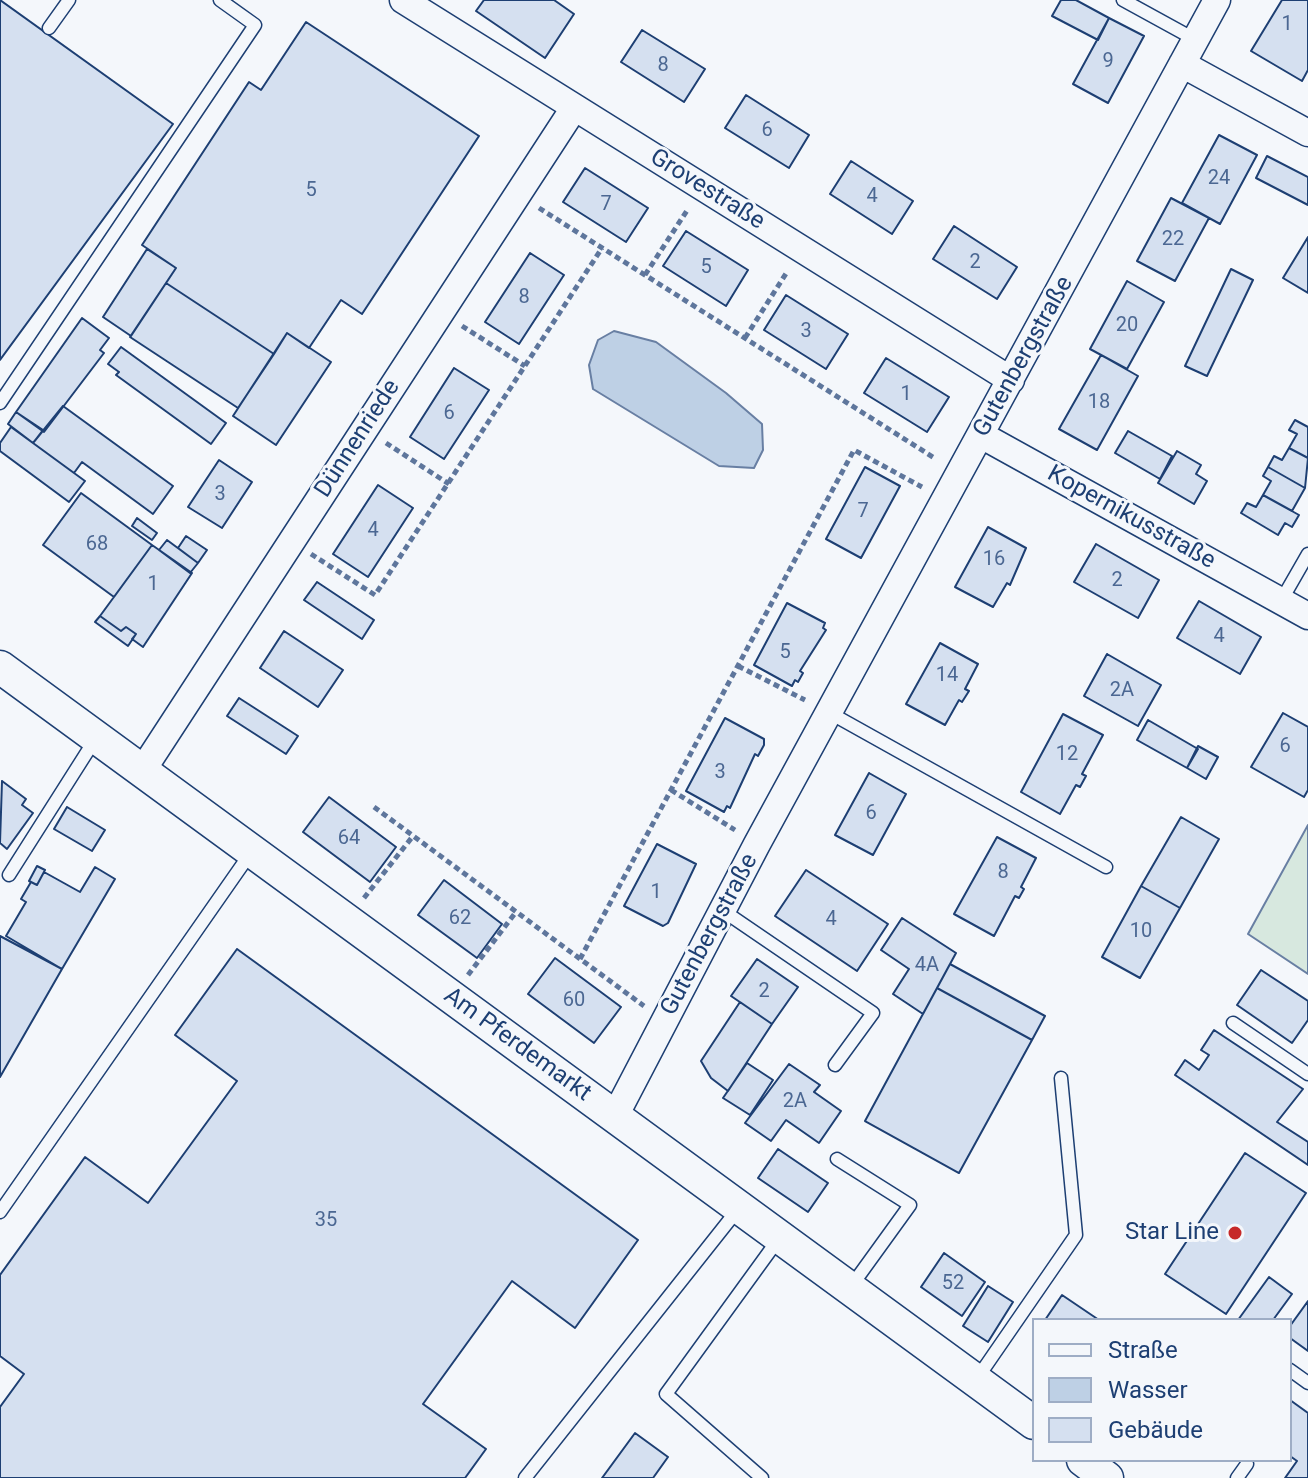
<!DOCTYPE html>
<html>
<head>
<meta charset="utf-8">
<style>
	body { margin:0 }
	#map { position:relative; width:1308px; height:1478px; overflow:hidden; background:#f4f7fb; font-family:Roboto,sans-serif }
	canvas { display:block }
	.legend { position:absolute; left:1032px; top:1318px; width:260px; height:144px; box-sizing:border-box; background:#f4f7fb; border:2px solid #9eadc5; margin:0; padding:10px 14px; list-style:none; font-size:24px; color:#1d3f73 }
	.legend li { display:flex; align-items:center; gap:16px; height:40px }
	.legend b { width:40px; border:2px solid #9eadc5 }
</style>
</head>
<body>
<div id="map">
<canvas width="1308" height="1478"></canvas>
<ul class="legend">
<li><b style="height:10px;background:#f4f7fb"></b>Straße</li>
<li><b style="height:22px;background:#bed0e5"></b>Wasser</li>
<li><b style="height:22px;background:#d5e0f0"></b>Gebäude</li>
</ul>
</div>
<script>
const context = document.querySelector('canvas').getContext('2d');
context.lineJoin = 'round';
function fill(path, color) { context.fillStyle = color; context.fill(path, 'evenodd'); }
const shape = rows => new Path2D(rows.map(r => 'M' + r).join(''));
function stroke(path, color, width, dash) { context.strokeStyle = color; context.lineWidth = width; context.lineCap = dash ? 'butt' : 'round'; context.setLineDash(dash || []); context.stroke(path); }
function label(font, color, halo, rows, align = 'center') {
  context.font = font + ' Roboto,sans-serif'; context.lineWidth = 6; context.setLineDash([]); context.textBaseline = 'middle'; context.strokeStyle = halo; context.fillStyle = color; for (const [text, x, y, turn = 0] of rows) {
    context.save(); context.translate(x, y); context.rotate((+turn || 0) * Math.PI / 180); context.textAlign = isNaN(turn) ? turn : align; if (halo) context.strokeText(text, 0, 0); context.fillText(text, 0, 0); context.restore();
  }
}
const green = shape([
	[1308,825,1308,974,1248,934,1308,825]
]);
fill(green, '#d7e8df');
stroke(green, '#687fa3', 2);
const water = shape([
	[614,331,656,342,726,393,762,424,763,450,754,468,719,466,593,389,589,365,598,340,614,331]
]);
fill(water, '#bed0e5');
stroke(water, '#687fa3', 2);
const building = shape([
	[0,0,173,124,0,360,0,0],
	[484,0,554,0,574,14,545,58,476,11,484,0],
	[1061,0,1076,0,1109,18,1098,40,1052,16,1061,0],
	[1282,0,1308,0,1308,70,1302,81,1251,51,1282,0],
	[1109,18,1144,36,1108,103,1073,84,1109,18],
	[306,22,479,136,362,314,341,300,309,348,287,333,274,354,166,283,176,268,142,245,249,82,261,90,306,22],
	[642,30,705,69,684,102,621,62,642,30],
	[746,95,809,135,789,168,725,128,746,95],
	[1219,135,1257,155,1220,224,1182,203,1219,135],
	[1267,156,1308,177,1308,205,1256,178,1267,156],
	[851,161,913,201,892,234,830,194,851,161],
	[585,168,648,208,626,242,563,202,585,168],
	[1171,198,1209,218,1175,281,1137,261,1171,198],
	[954,226,1017,267,997,299,933,259,954,226],
	[686,231,748,270,726,306,663,266,686,231],
	[1308,237,1308,293,1283,278,1308,237],
	[147,249,176,268,131,336,103,317,147,249],
	[530,253,564,275,519,344,485,322,530,253],
	[1231,269,1253,280,1207,376,1185,366,1231,269],
	[1127,281,1164,302,1127,369,1090,349,1127,281],
	[166,283,274,354,238,408,130,337,166,283],
	[786,295,848,334,826,369,764,330,786,295],
	[82,318,109,338,100,350,104,353,44,432,16,412,82,318],
	[287,333,331,362,276,445,233,416,287,333],
	[121,347,226,423,211,444,116,375,119,372,108,364,121,347],
	[1101,355,1138,376,1097,450,1059,429,1101,355],
	[886,358,949,397,927,432,864,393,886,358],
	[454,368,489,390,444,459,410,437,454,368],
	[63,406,173,486,153,514,82,462,74,473,33,443,63,406],
	[16,412,43,430,33,443,8,424,16,412],
	[1295,420,1308,427,1308,458,1289,448,1297,434,1289,430,1295,420],
	[11,427,85,481,69,502,0,451,0,443,11,427],
	[1128,431,1172,456,1160,479,1115,453,1128,431],
	[1289,448,1308,458,1305,488,1268,467,1274,456,1282,460,1289,448],
	[1177,451,1201,465,1196,474,1207,481,1194,504,1158,483,1177,451],
	[219,460,252,482,222,528,188,507,219,460],
	[865,467,900,486,861,558,826,539,865,467],
	[1268,467,1305,488,1292,511,1263,495,1271,481,1263,476,1268,467],
	[378,485,413,508,368,577,333,554,378,485],
	[81,493,152,545,114,597,43,545,81,493],
	[1263,495,1299,515,1292,527,1285,523,1278,535,1241,513,1247,503,1256,507,1263,495],
	[137,518,157,533,152,540,132,526,137,518],
	[988,527,1026,548,1010,585,1007,583,993,607,955,587,988,527],
	[186,536,207,550,198,563,178,548,186,536],
	[167,540,198,563,190,573,159,550,167,540],
	[1096,544,1159,580,1138,618,1074,582,1096,544],
	[152,545,192,573,143,647,132,639,136,634,126,627,121,631,100,616,152,545],
	[317,582,374,620,362,639,304,600,317,582],
	[1199,601,1261,637,1240,674,1177,638,1199,601],
	[787,603,825,623,823,628,826,630,800,671,803,673,798,682,795,680,792,686,754,665,787,603],
	[100,616,121,631,126,627,136,634,128,646,95,622,100,616],
	[284,631,343,670,318,707,260,668,284,631],
	[940,643,978,664,965,689,969,691,962,702,959,700,945,725,906,704,940,643],
	[1107,654,1161,685,1138,726,1084,696,1107,654],
	[239,698,298,736,286,754,227,716,239,698],
	[1283,713,1308,727,1308,790,1304,797,1251,767,1283,713],
	[1063,714,1103,735,1082,774,1086,776,1080,787,1076,785,1060,814,1021,792,1063,714],
	[725,718,764,739,764,745,758,756,755,754,730,808,727,806,724,812,686,791,725,718],
	[1148,720,1198,749,1187,768,1137,740,1148,720],
	[1198,746,1218,757,1206,779,1187,768,1198,746],
	[869,773,906,794,873,855,835,835,869,773],
	[2,781,26,799,22,805,33,813,7,849,0,843,2,781],
	[329,797,396,847,370,882,303,832,329,797],
	[67,807,105,830,92,851,54,829,67,807],
	[1181,817,1219,839,1180,908,1141,886,1181,817],
	[997,837,1036,858,1021,887,1024,889,1019,898,1015,896,994,936,954,914,997,837],
	[657,844,696,864,668,923,663,926,624,906,657,844],
	[37,866,45,870,37,885,29,881,37,866],
	[95,867,115,879,62,969,6,936,26,902,21,899,31,882,37,885,44,872,80,892,95,867],
	[806,870,888,924,857,971,775,916,806,870],
	[444,880,502,924,477,958,418,915,444,880],
	[1141,886,1180,908,1140,978,1102,957,1141,886],
	[902,918,956,953,923,1014,893,994,909,969,881,950,902,918],
	[0,936,62,969,0,1077,0,936],
	[237,949,638,1240,575,1328,512,1281,423,1404,486,1449,465,1478,0,1478,0,1407,24,1374,0,1356,0,1275,85,1157,148,1203,237,1081,175,1035,237,949],
	[555,958,621,1007,594,1043,528,994,555,958],
	[757,959,798,987,772,1024,731,996,757,959],
	[950,964,1045,1016,1032,1040,937,988,950,964],
	[1261,970,1308,1001,1308,1020,1292,1043,1237,1005,1261,970],
	[937,988,1032,1040,959,1173,865,1121,937,988],
	[740,1002,772,1024,728,1091,711,1078,701,1061,740,1002],
	[1214,1030,1303,1089,1277,1122,1308,1142,1308,1165,1175,1075,1185,1060,1199,1070,1209,1055,1201,1050,1214,1030],
	[747,1063,773,1080,750,1115,723,1098,747,1063],
	[789,1064,820,1085,814,1092,841,1111,819,1143,786,1120,771,1141,745,1123,789,1064],
	[778,1149,828,1183,808,1212,758,1178,778,1149],
	[1245,1153,1306,1193,1226,1314,1165,1274,1245,1153],
	[944,1253,985,1282,962,1316,921,1287,944,1253],
	[1269,1277,1292,1294,1273,1320,1238,1320,1269,1277],
	[988,1286,1013,1302,988,1342,963,1326,988,1286],
	[1062,1295,1099,1320,1045,1320,1062,1295],
	[1308,1301,1308,1351,1290,1338,1290,1326,1308,1301],
	[1290,1400,1308,1413,1308,1478,1285,1478,1297,1461,1290,1456,1290,1400],
	[635,1433,668,1457,653,1478,602,1478,635,1433]
]);
fill(building, '#d5e0f0');
stroke(building, '#1d3f73', 2);
const service = shape([
	[1123,0,1196,40],
	[49,28,69,0],
	[0,403,255,25,220,0],
	[1281,601,1308,554],
	[830,713,1106,867],
	[9,875,96,738],
	[722,910,873,1013,835,1065],
	[1233,1023,1308,1074],
	[837,1159,910,1205,850,1288],
	[0,1212,252,851],
	[1290,1370,1308,1383],
	[976,1380,1076,1235,1061,1078],
	[525,1478,739,1208],
	[762,1478,666,1394,780,1237],
	[1237,1478,1247,1464]
]);
const minor = shape([
	[403,0,1011,380],
	[1182,64,1308,133],
	[981,435,1308,616],
	[142,771,574,108],
	[615,1116,757,844,1217,0]
]);
const tertiary = shape([
	[0,667,1034,1423],
	[1083,1460,1107,1478]
]);
stroke(service, '#1d3f73', 15);
stroke(minor, '#1d3f73', 29);
stroke(tertiary, '#1d3f73', 35);
stroke(shape([
	[539,208,936,459],
	[645,275,688,209],
	[462,326,525,366],
	[745,338,787,272],
	[386,443,449,484],
	[311,554,375,595,602,248],
	[738,666,805,700],
	[671,790,735,830],
	[374,807,644,1006],
	[364,898,413,836],
	[580,959,854,450,922,487],
	[468,975,516,912]
]), '#5e769c', 5, [6, 4]);
stroke(service, '#f4f7fb', 12);
stroke(minor, '#f4f7fb', 26);
stroke(tertiary, '#f4f7fb', 32);
for (const [x, y, r, color] of [
	[1235,1233,8,"#c62828"]
]) { const dot = new Path2D(); dot.arc(x, y, r, 0, 2 * Math.PI); context.fillStyle = color; context.fill(dot); stroke(dot, '#f4f7fb', 3); }
label('20px', '#4b6792', null, [
	["1",1287,25],
	["9",1108,62],
	["8",663,66],
	["6",767,131],
	["24",1219,179],
	["5",311,191],
	["4",872,197],
	["7",606,205],
	["22",1173,240],
	["2",975,263],
	["5",706,268],
	["8",524,298],
	["20",1127,326],
	["3",806,332],
	["1",906,395],
	["18",1099,403],
	["6",449,414],
	["3",220,495],
	["7",863,512],
	["4",373,531],
	["68",97,545],
	["16",994,560],
	["2",1117,581],
	["1",153,585],
	["4",1219,637],
	["5",785,653],
	["14",947,676],
	["2A",1122,691],
	["6",1285,747],
	["12",1067,755],
	["3",720,773],
	["6",871,814],
	["64",349,839],
	["8",1003,873],
	["1",656,893],
	["62",460,919],
	["4",831,920],
	["10",1141,932],
	["4A",927,966],
	["2",764,992],
	["60",574,1001],
	["2A",795,1102],
	["35",326,1221],
	["52",953,1284]
]);
label('24px', '#1d3f73', '#f4f7fb', [
	["Grovestraße",707,190,32],
	["Gutenbergstraße",1024,357,-61],
	["Dünnenriede",358,439,-57],
	["Kopernikusstraße",1131,518,29],
	["Gutenbergstraße",710,935,-62],
	["Am Pferdemarkt",517,1045,36]
]);
label('24px', '#1d3f73', '#f4f7fb', [
	["Star Line",1219,1233]
], 'right');
</script>
</body>
</html>
